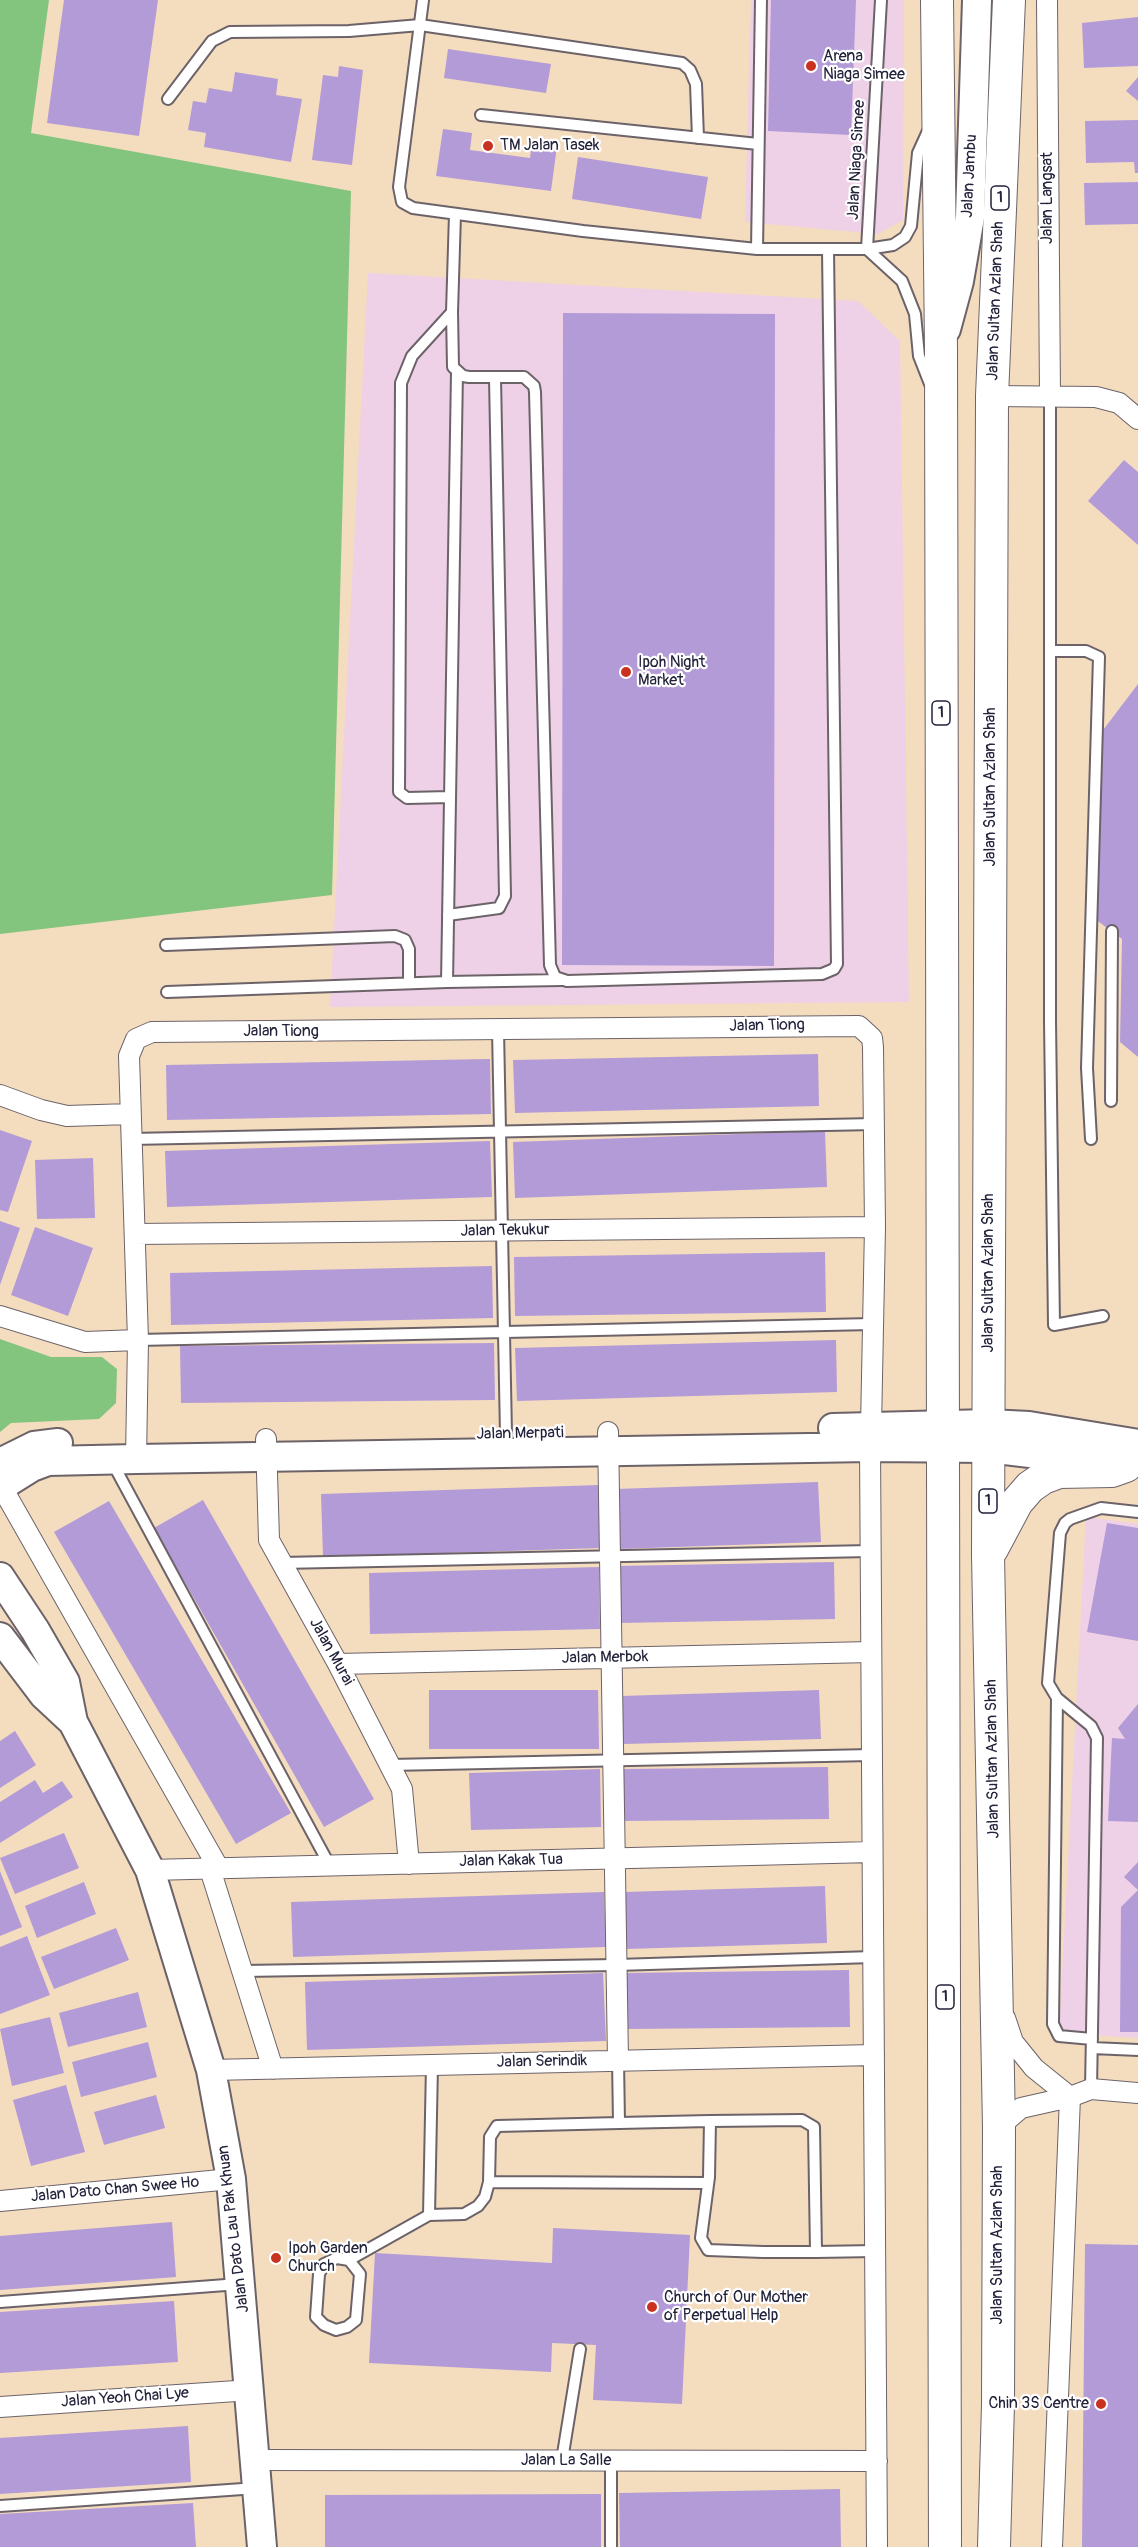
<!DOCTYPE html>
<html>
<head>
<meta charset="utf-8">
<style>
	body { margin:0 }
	canvas { display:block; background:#f4dcbf }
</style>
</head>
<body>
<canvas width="1138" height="2547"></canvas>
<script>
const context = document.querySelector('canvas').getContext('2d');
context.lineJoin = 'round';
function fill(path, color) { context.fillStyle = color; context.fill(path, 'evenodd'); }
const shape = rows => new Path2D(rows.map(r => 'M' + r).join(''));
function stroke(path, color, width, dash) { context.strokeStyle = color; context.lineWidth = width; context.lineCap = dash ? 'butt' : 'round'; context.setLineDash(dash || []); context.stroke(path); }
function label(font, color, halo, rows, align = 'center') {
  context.font = font + ' Pangolin,sans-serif'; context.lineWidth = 4.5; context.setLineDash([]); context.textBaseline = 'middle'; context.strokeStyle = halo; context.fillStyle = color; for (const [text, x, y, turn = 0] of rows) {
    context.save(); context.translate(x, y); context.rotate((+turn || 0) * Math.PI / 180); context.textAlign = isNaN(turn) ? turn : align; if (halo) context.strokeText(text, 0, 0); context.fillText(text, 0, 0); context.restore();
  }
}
fill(shape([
	[751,0,904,0,903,220,878,234,745,222],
	[368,273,858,301,900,341,909,1002,330,1007],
	[1086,1517,1138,1524,1138,2038,1059,2033]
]), '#eed0e7');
fill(shape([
	[0,0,49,0,31,133,351,191,332,895,0,934],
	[0,1339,51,1357,102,1357,117,1369,116,1403,99,1419,11,1423,0,1432]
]), '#83c57e');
fill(shape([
	[64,0,158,0,139,136,47,123],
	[771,0,856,0,851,135,768,131],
	[1138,17,1138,66,1084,68,1082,23],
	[448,49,551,64,546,93,444,78],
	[339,66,363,70,352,165,312,160,323,75,338,77],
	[235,72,278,79,276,95,302,99,291,162,204,147,206,133,188,130,193,101,206,103,209,88,232,92],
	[1138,77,1138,101,1126,91],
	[1138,120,1138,173,1135,173,1134,162,1086,163,1085,121],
	[443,129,472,133,470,150,530,158,532,142,557,146,551,191,436,176],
	[578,157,708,177,701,219,572,199],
	[1138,182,1138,224,1085,225,1084,183],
	[563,313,775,314,774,966,562,965],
	[1124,460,1138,472,1138,545,1088,501],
	[1138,684,1138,1057,1120,1042,1122,939,1091,916,1094,742],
	[818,1054,819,1106,515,1113,513,1060],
	[490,1059,491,1114,167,1120,166,1065],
	[0,1130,32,1141,8,1212,0,1210],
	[825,1131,827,1187,515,1198,513,1142],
	[490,1141,492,1197,167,1207,165,1151],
	[93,1158,95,1218,37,1219,35,1160],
	[0,1221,20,1228,0,1285],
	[35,1227,93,1248,68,1316,11,1295],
	[825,1252,826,1312,515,1316,514,1257],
	[492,1266,493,1318,171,1325,170,1273],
	[836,1340,837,1392,517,1401,515,1348],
	[494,1343,495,1400,181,1403,180,1346],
	[818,1482,821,1542,618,1549,616,1489],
	[599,1485,601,1548,323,1557,321,1494],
	[203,1500,374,1799,324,1827,154,1528],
	[109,1501,291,1813,236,1844,54,1532],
	[1107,1523,1138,1528,1138,1641,1087,1632],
	[834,1562,835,1619,619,1623,618,1566],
	[599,1567,600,1629,370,1634,369,1573],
	[429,1690,598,1690,599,1749,429,1749],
	[819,1690,821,1739,623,1744,621,1696],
	[1138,1704,1138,1822,1108,1821,1112,1738,1125,1739,1118,1728],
	[15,1731,36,1765,0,1788,0,1741],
	[828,1767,829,1819,621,1821,621,1769],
	[600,1769,601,1827,471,1830,469,1773],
	[35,1780,43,1793,62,1781,73,1797,0,1843,0,1802],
	[64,1833,79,1868,15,1894,0,1858],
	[1138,1862,1138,2032,1120,2032,1121,1907,1138,1890,1124,1877],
	[0,1871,22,1927,0,1936],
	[84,1882,96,1914,37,1938,25,1906],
	[825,1886,827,1943,626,1949,624,1892],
	[604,1892,606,1947,293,1957,291,1902],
	[116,1928,129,1960,54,1989,41,1957],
	[27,1936,50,1995,0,2014,0,1947],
	[849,1970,850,2027,624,2029,624,1973],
	[603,1973,606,2041,307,2050,305,1982],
	[138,1992,147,2027,68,2047,59,2013],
	[50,2017,64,2073,12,2086,0,2029],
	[148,2042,157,2077,81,2097,72,2062],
	[66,2085,85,2152,31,2166,13,2100],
	[156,2095,165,2128,104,2145,94,2112],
	[172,2222,176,2277,0,2290,0,2236],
	[553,2228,690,2235,682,2404,593,2400,596,2345,552,2343,551,2372,369,2363,375,2253,552,2263],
	[1085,2244,1138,2245,1138,2547,1082,2547],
	[174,2301,178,2362,0,2373,0,2312],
	[188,2426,191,2482,0,2494,0,2438],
	[840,2489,841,2547,620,2547,619,2493],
	[601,2494,601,2547,325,2547,325,2495],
	[193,2503,196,2547,0,2547,0,2514]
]), '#b39bd7');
const lane = shape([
	[423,0,399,187,402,202,413,208,583,231,757,249,867,249,893,245,905,237,911,226,918,153,928,131],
	[168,99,212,41,230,32,349,31,420,25,682,63,690,70,696,84,698,138],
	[481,115,758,144],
	[455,214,452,312,453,367,463,376,469,377,524,377,534,386,535,392,550,965,555,977,567,981,822,974,834,969,837,964,828,249],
	[757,249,761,0],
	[867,249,881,0],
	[867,249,902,281,915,314,919,356,930,384],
	[457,372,447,982,561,980],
	[1050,396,1050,1021,1054,1325,1103,1316],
	[1050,651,1086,651,1099,657,1087,1068,1091,1139],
	[450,797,407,798,399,792,401,383,412,356,452,312],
	[448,915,499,908,505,896,495,378],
	[166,945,395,936,405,940,409,949,409,981],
	[167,992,447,982],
	[498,1030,506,1434],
	[1111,1101,1112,931],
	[131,1139,875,1124],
	[138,1340,872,1324],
	[112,1462,330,1866],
	[281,1563,870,1551],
	[1057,1698,1053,2024,1059,2036,1092,2039],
	[390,1765,872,1755],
	[243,1971,617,1965,873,1957],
	[1092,2048,1138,2050],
	[1091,2089,1097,1738,1091,1726,1057,1698,1048,1683,1060,1533,1065,1523,1070,1519,1101,1508,1138,1512],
	[619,2123,710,2121],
	[489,2182,707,2183],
	[429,2215,464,2214,478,2206,485,2197,489,2182,490,2137,497,2126,619,2123,618,2060],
	[816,2252,814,2127,802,2120,710,2121,709,2177,701,2238,708,2250,763,2252,816,2252,875,2251],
	[337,2258,349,2260,360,2274,356,2320,347,2327,336,2330,324,2325,316,2317,319,2274,324,2264,337,2258],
	[349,2260,429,2215,432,2065],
	[0,2302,239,2284],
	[562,2460,580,2349],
	[611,2461,611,2547],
	[0,2506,257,2488]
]);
const street = shape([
	[1047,0,1050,396],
	[992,396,1096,397,1119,403,1138,419],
	[0,1095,41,1110,67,1116,130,1114],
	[135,1234,875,1227],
	[0,1316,85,1342,138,1340],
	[608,1432,618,2060],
	[266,1439,269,1540,338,1664,402,1789,409,1864],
	[870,1447,877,2547],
	[136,1459,138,1340,129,1056,136,1039,152,1032,859,1026,872,1038,873,1047,875,1227,871,1427],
	[8,1498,219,1869],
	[338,1664,871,1652],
	[210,1869,273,2069],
	[150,1870,872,1852],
	[1005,2018,1013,2042,1034,2068,1070,2097],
	[211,2070,874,2055],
	[999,2127,1021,2108,1070,2097,1091,2089,1138,2093],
	[0,2201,231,2179],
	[0,2407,251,2390],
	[256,2460,877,2461],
	[1052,2547,1070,2097]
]);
const secondary = shape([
	[946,329,959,281,970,217,977,0],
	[833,1428,989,1424,1029,1426,1138,1444],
	[0,1463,34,1446,58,1443],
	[0,1487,32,1467,48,1461,136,1459,870,1447,988,1448,1106,1462],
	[0,1577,35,1630,65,1682,73,1722,150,1870,211,2070,231,2179,262,2547],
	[0,1637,44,1695,73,1722]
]);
const primary = shape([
	[937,0,941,349,945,2547],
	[992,1549,1017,1502,1030,1487,1043,1478,1059,1472,1112,1471,1126,1466],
	[994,2547,998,2404,999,2127,988,1555,992,396,1009,0]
]);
stroke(lane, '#6c6369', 14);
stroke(street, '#6c6369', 22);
stroke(secondary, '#6c6369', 32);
stroke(primary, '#6c6369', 34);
stroke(lane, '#fff', 10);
stroke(street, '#fff', 20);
stroke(secondary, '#fff', 28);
stroke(primary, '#fff', 32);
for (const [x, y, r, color] of [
	[811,66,6,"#c8321e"],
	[488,146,6,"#c8321e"],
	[626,672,6,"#c8321e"],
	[276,2258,6,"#c8321e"],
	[652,2307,6,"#c8321e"],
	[1101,2404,6,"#c8321e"]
]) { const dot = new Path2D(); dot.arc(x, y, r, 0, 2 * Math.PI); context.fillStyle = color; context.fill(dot); stroke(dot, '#fff', 2); }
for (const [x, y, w] of [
	[1000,198,18],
	[941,713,18],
	[988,1501,18],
	[945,1997,18]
]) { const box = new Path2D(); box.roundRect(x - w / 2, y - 12, w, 24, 4.5); context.fillStyle = '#fff'; context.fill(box); stroke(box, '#22223b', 1.5); }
label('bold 15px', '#22223b', null, [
	["1",1000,198],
	["1",941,713],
	["1",988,1501],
	["1",945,1997]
]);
label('16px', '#22223b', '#fff', [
	["Arena",823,57],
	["Niaga Simee",823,75],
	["TM Jalan Tasek",500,146],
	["Ipoh Night",638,663],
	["Market",638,681],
	["Ipoh Garden",288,2249],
	["Church",288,2267],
	["Church of Our Mother",664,2298],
	["of Perpetual Help",664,2316],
	["Chin 3S Centre",1089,2404,"right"]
], 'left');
label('16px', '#22223b', '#fff', [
	["Jalan Niaga Simee",857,160,-87],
	["Jalan Jambu",970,176,-87],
	["Jalan Langsat",1048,198,-90],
	["Jalan Sultan Azlan Shah",996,301,-88],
	["Jalan Sultan Azlan Shah",991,787,-90],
	["Jalan Tiong",767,1026,-1],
	["Jalan Tiong",281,1032],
	["Jalan Tekukur",505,1231,-1],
	["Jalan Sultan Azlan Shah",989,1273,-90],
	["Jalan Merpati",520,1434,-1],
	["Jalan Murai",331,1652,61],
	["Jalan Merbok",605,1658,-1],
	["Jalan Sultan Azlan Shah",993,1759,-91],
	["Jalan Kakak Tua",511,1861,-1],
	["Jalan Serindik",542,2062,-1],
	["Jalan Dato Chan Swee Ho",115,2190,-5],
	["Jalan Dato Lau Pak Khuan",234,2229,-97],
	["Jalan Sultan Azlan Shah",998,2245,-90],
	["Jalan Yeoh Chai Lye",125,2398,-4],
	["Jalan La Salle",566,2461]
]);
</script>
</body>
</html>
